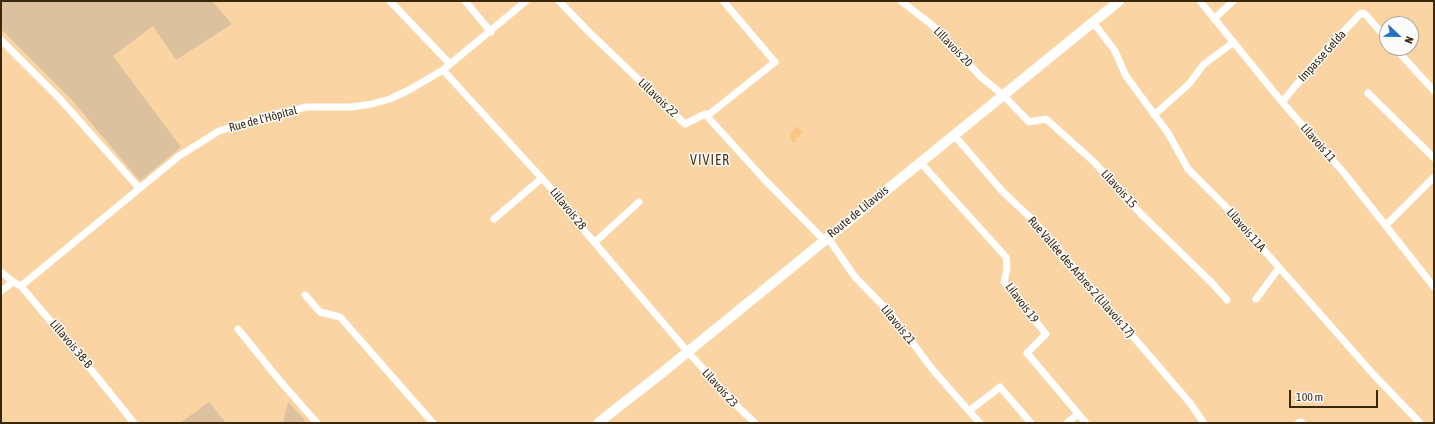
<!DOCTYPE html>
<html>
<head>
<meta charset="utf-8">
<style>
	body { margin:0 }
	#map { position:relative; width:1435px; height:424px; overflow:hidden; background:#fbd4a3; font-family:"Asap Condensed",sans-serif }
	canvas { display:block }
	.frame { position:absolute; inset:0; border:2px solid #3a280e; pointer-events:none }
	.north { position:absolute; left:1379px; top:16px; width:40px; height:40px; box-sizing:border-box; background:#fcfcfc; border:1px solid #aea79d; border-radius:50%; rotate:112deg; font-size:11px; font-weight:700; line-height:16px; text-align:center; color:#3a280e }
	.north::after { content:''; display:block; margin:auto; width:14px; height:18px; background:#2671c1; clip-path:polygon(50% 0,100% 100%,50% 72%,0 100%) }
	.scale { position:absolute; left:1289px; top:390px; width:89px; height:18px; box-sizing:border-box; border:2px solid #3a280e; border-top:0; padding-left:5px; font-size:12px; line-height:14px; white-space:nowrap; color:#3a280e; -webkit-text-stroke:3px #fcfcfc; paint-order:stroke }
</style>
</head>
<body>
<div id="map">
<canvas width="1435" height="424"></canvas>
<div class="frame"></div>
<div class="north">N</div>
<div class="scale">100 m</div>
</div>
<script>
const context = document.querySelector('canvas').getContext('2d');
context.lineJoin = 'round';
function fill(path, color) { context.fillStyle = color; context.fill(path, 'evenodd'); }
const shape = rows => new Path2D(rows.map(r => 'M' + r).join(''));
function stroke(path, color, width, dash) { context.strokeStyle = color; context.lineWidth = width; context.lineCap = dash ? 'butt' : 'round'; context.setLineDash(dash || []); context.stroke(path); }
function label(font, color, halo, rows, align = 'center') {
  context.font = font + ' "Asap Condensed",sans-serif'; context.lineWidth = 3; context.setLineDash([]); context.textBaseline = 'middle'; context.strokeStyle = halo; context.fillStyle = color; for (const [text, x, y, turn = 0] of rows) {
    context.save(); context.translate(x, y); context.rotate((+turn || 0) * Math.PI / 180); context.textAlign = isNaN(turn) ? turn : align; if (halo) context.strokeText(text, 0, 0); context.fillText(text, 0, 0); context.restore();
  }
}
fill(shape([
	[797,126,803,133,795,139,796,141,794,143,790,138,791,136,789,134]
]), '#fbc681');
fill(shape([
	[1,1,212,1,232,24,176,60,153,26,113,56,181,147,140,181,71,99,1,29],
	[209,402,226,423,180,423],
	[288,402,305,420,303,423,283,423]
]), '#dcc19f');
stroke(shape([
	[390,1,450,64],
	[465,1,491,32],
	[559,1,590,33,685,124,705,114,763,178,824,240],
	[901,1,932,25,981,77,1003,95,1029,122,1046,119,1094,162,1141,214,1212,283,1227,300],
	[1200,1,1282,102,1344,173,1434,287],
	[1214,19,1233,1],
	[1093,22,1115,51,1126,76,1168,133,1188,169,1224,205,1373,374,1420,423],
	[1,40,60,99,139,188],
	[1395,48,1434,91],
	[443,70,559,197,577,222,687,351,739,408,755,423],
	[1368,93,1434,158],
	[1282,102,1317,60,1360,14,1363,13,1366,15,1387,39],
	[1154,115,1189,84,1204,64,1234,42],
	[707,116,775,62,724,2],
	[954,135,1003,192,1034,221,1190,403,1204,423],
	[920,162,1006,257,1007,269,1004,282,1046,334,1027,353,1086,423],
	[494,219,542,178],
	[1386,225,1434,177],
	[828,238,855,277,891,314,933,370,969,411,1000,387,1031,423],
	[595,242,639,202],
	[1,272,13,282,21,286,89,367,134,423],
	[21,286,179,156,219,131,267,116,307,107,351,107,372,104,390,99,409,90,443,70,526,1],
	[1,291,13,282],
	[305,295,320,312,340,317,433,423],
	[1256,299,1279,268],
	[238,329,280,381,317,423],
	[969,411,980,423],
	[1067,423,1078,414],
	[1298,423,1301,422,1302,423]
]), '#fff', 7);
stroke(shape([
	[598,423,663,372,1119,1]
]), '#fff', 10);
label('12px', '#3a280e', '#fcfcfc', [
	["Lillavois 20",953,47,46],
	["Impasse Gelda",1322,56,-48],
	["Lillavois 22",658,98,44],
	["Rue de l'Hôpital",263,119,-15],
	["Lilavois 11",1318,143,49],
	["Lilavois 15",1119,189,48],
	["Lillavois 28",568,209,51],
	["Route de Lilavois",858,212,-39],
	["Lilavois 11A",1246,230,49],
	["Rue Vallée des Arbres 2 (Lilavois 17)",1081,277,49],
	["Lilavois 19",1022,303,53],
	["Lilavois 21",898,325,51],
	["Lillavois 38-B",71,344,50],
	["Lilavois 23",720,388,48]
]);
context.letterSpacing = '1px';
label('14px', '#4b3413', '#fcfcfc', [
	["VIVIER",710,161]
]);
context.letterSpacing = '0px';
</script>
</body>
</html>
